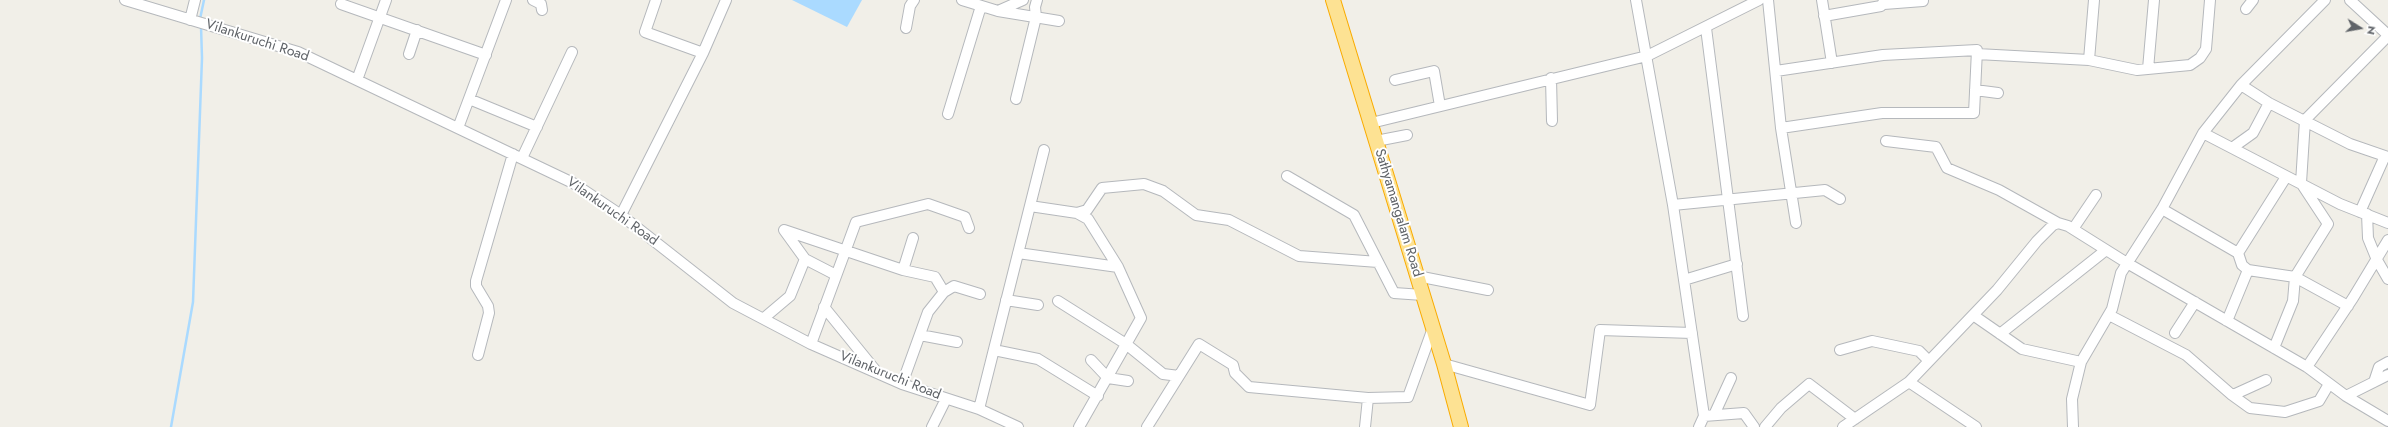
<!DOCTYPE html>
<html>
<head>
<meta charset="utf-8">
<style>
	body { margin:0 }
	#map { position:relative; width:2388px; height:427px; overflow:hidden; background:#f1efe8; font-family:Jost,sans-serif }
	canvas { display:block }
	.north { position:absolute; left:2340px; top:8px; width:40px; height:40px; -webkit-text-stroke:3px #fff; paint-order:stroke; rotate:101deg; font-size:11px; font-weight:700; line-height:16px; text-align:center; color:#5f6368 }
	.north::after { content:''; display:block; margin:auto; width:14px; height:18px; background:#5f6368; clip-path:polygon(50% 0,100% 100%,50% 72%,0 100%) }
</style>
</head>
<body>
<div id="map">
<canvas width="2388" height="427"></canvas>
<div class="north">N</div>
</div>
<script>
const context = document.querySelector('canvas').getContext('2d');
context.lineJoin = 'round';
function fill(path, color) { context.fillStyle = color; context.fill(path, 'evenodd'); }
const shape = rows => new Path2D(rows.map(r => 'M' + r).join(''));
function stroke(path, color, width, dash) { context.strokeStyle = color; context.lineWidth = width; context.lineCap = dash ? 'butt' : 'round'; context.setLineDash(dash || []); context.stroke(path); }
function label(font, color, halo, rows, align = 'center') {
  context.font = font + ' Jost,sans-serif'; context.lineWidth = 4; context.setLineDash([]); context.textBaseline = 'middle'; context.strokeStyle = halo; context.fillStyle = color; for (const [text, x, y, turn = 0] of rows) {
    context.save(); context.translate(x, y); context.rotate((+turn || 0) * Math.PI / 180); context.textAlign = isNaN(turn) ? turn : align; if (halo) context.strokeText(text, 0, 0); context.fillText(text, 0, 0); context.restore();
  }
}
fill(shape([
	[792,0,862,0,847,27]
]), '#aadaff');
stroke(shape([
	[200,19,204,0],
	[171,427,193,302,202,58,201,26]
]), '#aadaff', 2.5);
const minor = shape([
	[125,0,298,52,573,183,621,215,733,303,811,344,902,384,979,409,1018,427],
	[533,0,541,4,542,10],
	[962,0,998,11,1059,21],
	[1636,0,1673,205,1704,416,1699,427],
	[1768,0,1781,128,1796,223],
	[1822,0,1832,63],
	[2350,0,2388,35],
	[341,4,486,55],
	[1884,4,1923,1],
	[2246,9,2253,0],
	[998,11,1023,0],
	[1824,16,1881,6,1885,0],
	[190,20,195,0],
	[906,28,910,6,914,0],
	[1706,28,1743,316],
	[703,53,726,0],
	[409,54,417,30],
	[1977,54,2089,60,2137,70,2190,65,2200,58,2206,49,2210,0],
	[2089,60,2094,0],
	[2148,69,2154,0],
	[1776,71,1883,55,1977,50,1974,113,1882,113,1781,128],
	[1551,78,1552,121],
	[357,80,386,0],
	[1395,80,1434,71,1440,106],
	[2241,85,2269,103,2350,144,2388,157],
	[1975,90,1998,93],
	[469,99,537,127],
	[1016,99,1036,17,1035,7,1037,0],
	[948,114,981,6],
	[1371,123,1647,56,1759,0],
	[458,128,506,0],
	[2203,133,2340,204,2388,223],
	[1376,141,1407,135],
	[1886,141,1936,147,1947,168,1999,190,2058,223],
	[2232,148,2253,133,2269,103],
	[522,158,572,52],
	[1287,176,1354,215,1394,293,1423,295],
	[1673,205,1825,190,1840,199],
	[1030,206,1077,213,1088,219,1118,267,1141,318,1079,427],
	[2162,209,2238,253],
	[2360,212,2385,156],
	[1077,213,1087,210,1102,188,1144,184,1163,191,1196,215,1229,220,1299,256,1378,262],
	[2367,214,2368,238,2377,260,2388,279],
	[621,215,703,53,645,32,656,0],
	[2073,229,2096,195],
	[1018,253,1118,267],
	[903,270,913,238],
	[2248,270,2295,277,2348,306],
	[836,275,805,259,784,230,903,270,935,277,944,292],
	[1417,276,1488,290],
	[1684,280,1737,264],
	[1006,300,1038,305],
	[1058,301,1126,344,1163,374,1179,376],
	[824,307,876,371],
	[1973,315,2022,349,2081,362],
	[2109,315,2186,355,2232,395,2250,408,2285,412,2319,401,2329,384],
	[764,318,790,296,805,259],
	[2227,321,2248,270,2242,265,2238,253,2286,177],
	[2175,333,2195,302],
	[2000,334,2106,250],
	[920,335,957,342],
	[811,344,856,222,928,204,965,217,969,228],
	[2274,348,2293,301,2295,277,2328,224,2301,183,2305,120,2388,36],
	[994,350,1038,359,1098,396],
	[1840,350,1872,341,1919,351,1929,361],
	[478,355,489,313,488,306,476,286,476,281,513,154],
	[1091,360,1108,378,1128,381],
	[1444,364,1590,405,1600,330,1692,333],
	[2307,367,2353,298,2388,240],
	[1909,382,1976,427],
	[2374,382,2379,367,2388,362],
	[902,384,928,312,944,292,954,286,980,294],
	[2233,395,2266,380],
	[2346,396,2388,421],
	[979,409,1044,150],
	[1714,415,1731,378],
	[1704,416,1744,413,1754,427],
	[932,427,946,399],
	[1147,427,1199,344,1233,365,1235,373,1249,387,1368,398,1408,397,1433,328],
	[1365,427,1368,398],
	[1765,427,1781,408,1809,384,1855,419],
	[1843,427,1909,382,1997,290,2037,241,2053,225,2058,223,2068,226,2127,263,2307,367,2346,396,2388,375],
	[2073,427,2072,399,2081,362,2112,309,2121,273,2162,209,2203,133,2241,85,2325,0]
]);
const highway = shape([
	[1333,0,1444,364,1461,427]
]);
stroke(minor, '#b5b8bc', 12);
stroke(highway, '#f9ab00', 16);
stroke(minor, '#fff', 10);
stroke(highway, '#fde293', 14);
label('14px', '#5f6368', '#fff', [
	["Vilankuruchi Road",257,41,18],
	["Vilankuruchi Road",612,212,35],
	["Sathyamangalam Road",1398,213,73],
	["Vilankuruchi Road",890,376,22]
]);
</script>
</body>
</html>
